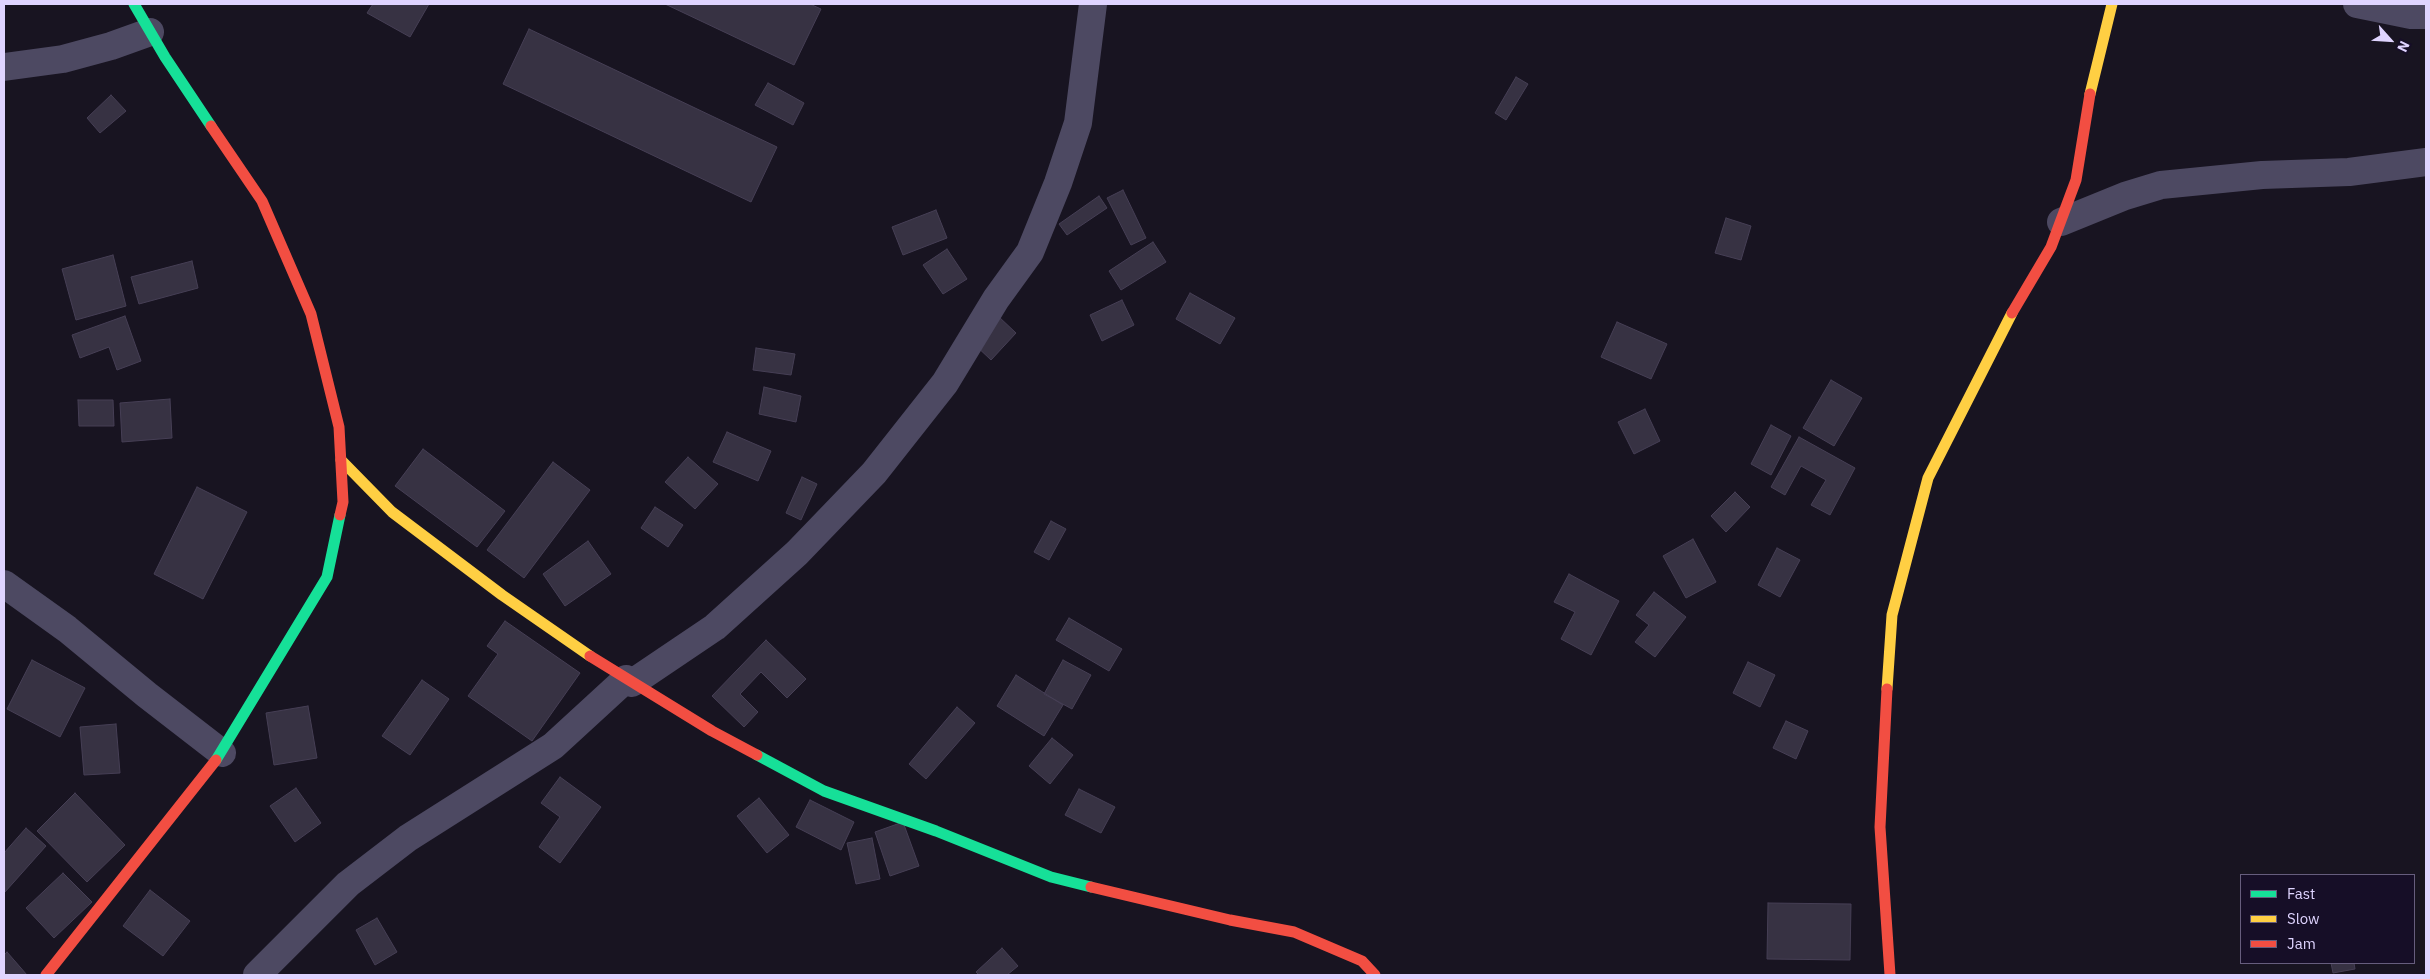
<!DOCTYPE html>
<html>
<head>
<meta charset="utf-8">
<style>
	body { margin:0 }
	#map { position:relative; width:2430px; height:979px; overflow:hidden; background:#181421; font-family:"IBM Plex Sans",sans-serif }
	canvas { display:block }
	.frame { position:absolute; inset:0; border:5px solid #dfd4ff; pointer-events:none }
	.legend { position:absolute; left:2240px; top:874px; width:175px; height:90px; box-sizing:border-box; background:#160e27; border:1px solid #665d7d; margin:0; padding:6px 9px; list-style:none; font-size:15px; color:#dfd4ff }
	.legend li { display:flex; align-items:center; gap:10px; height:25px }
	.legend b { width:25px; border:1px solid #665d7d }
	.north { position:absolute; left:2365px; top:15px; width:50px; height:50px; -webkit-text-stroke:4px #160e27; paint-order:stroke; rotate:116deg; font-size:14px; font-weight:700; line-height:20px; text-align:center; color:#dfd4ff }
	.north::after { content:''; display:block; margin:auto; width:18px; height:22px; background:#dfd4ff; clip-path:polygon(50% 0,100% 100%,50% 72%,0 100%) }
</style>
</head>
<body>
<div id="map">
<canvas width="2430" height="979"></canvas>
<div class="frame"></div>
<ul class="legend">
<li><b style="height:6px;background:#16e098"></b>Fast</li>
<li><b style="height:6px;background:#ffcf43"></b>Slow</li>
<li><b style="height:6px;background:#f24e42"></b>Jam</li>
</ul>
<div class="north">N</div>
</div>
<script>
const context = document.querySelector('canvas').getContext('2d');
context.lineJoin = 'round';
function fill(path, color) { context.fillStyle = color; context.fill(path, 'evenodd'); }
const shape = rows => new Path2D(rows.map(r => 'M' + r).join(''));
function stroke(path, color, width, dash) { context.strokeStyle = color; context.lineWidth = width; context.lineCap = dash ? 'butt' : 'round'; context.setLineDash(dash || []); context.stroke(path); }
const building = shape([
	[373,4,429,4,410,37,367,13,373,4],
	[665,4,810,4,821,9,794,65,665,4],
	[529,29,777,147,751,202,503,84,529,29],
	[1516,77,1528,84,1506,120,1495,113,1516,77],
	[768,83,804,103,793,125,755,105,768,83],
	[111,95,126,111,100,133,87,118,111,95],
	[1123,190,1146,238,1131,245,1107,198,1123,190],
	[1099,196,1107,208,1067,235,1059,224,1099,196],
	[936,210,947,238,903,255,892,227,936,210],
	[1726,218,1751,226,1741,260,1715,253,1726,218],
	[1153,242,1166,262,1121,290,1109,271,1153,242],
	[947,249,967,279,943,294,923,265,947,249],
	[113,255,126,306,76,320,62,269,113,255],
	[192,261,198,288,139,304,131,277,192,261],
	[1190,293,1235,318,1220,344,1176,319,1190,293],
	[1122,300,1134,325,1102,341,1090,315,1122,300],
	[125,316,141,361,117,370,109,347,80,358,72,335,125,316],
	[998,316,1016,333,991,360,973,343,998,316],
	[1617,322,1667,344,1651,379,1601,357,1617,322],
	[756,348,795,354,791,375,753,370,756,348],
	[1831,380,1862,398,1834,446,1803,428,1831,380],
	[764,387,801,396,796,422,759,414,764,387],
	[170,399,172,438,122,442,120,403,170,399],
	[78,400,113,400,114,426,79,426,78,400],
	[1645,409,1660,441,1634,454,1618,422,1645,409],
	[1771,425,1791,436,1771,475,1751,464,1771,425],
	[727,432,771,451,758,481,713,462,727,432],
	[1799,437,1855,468,1830,515,1811,505,1826,480,1801,466,1785,495,1771,487,1799,437],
	[423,449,505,511,477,547,395,486,423,449],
	[688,457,718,484,695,509,665,482,688,457],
	[553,462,590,490,524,578,487,550,553,462],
	[802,477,817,484,801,520,786,513,802,477],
	[197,487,247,512,203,599,154,574,197,487],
	[1735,492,1750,507,1726,532,1711,516,1735,492],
	[655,507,683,525,668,547,641,528,655,507],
	[1051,521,1066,529,1049,560,1034,552,1051,521],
	[1693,539,1716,582,1686,598,1663,556,1693,539],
	[588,541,611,574,565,606,543,574,588,541],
	[1777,548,1800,560,1780,597,1758,585,1777,548],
	[1569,574,1619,601,1591,655,1561,639,1575,612,1554,602,1569,574],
	[1654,592,1686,617,1655,657,1635,642,1649,625,1636,615,1654,592],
	[1069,618,1122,649,1109,671,1056,640,1069,618],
	[505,621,580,673,532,741,468,696,498,654,487,646,505,621],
	[766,640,806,679,787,698,761,672,740,694,758,712,744,727,712,696,766,640],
	[32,660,85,688,60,737,7,709,32,660],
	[1063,660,1091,675,1072,709,1044,694,1063,660],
	[1748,662,1775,675,1760,707,1733,693,1748,662],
	[1016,675,1063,705,1044,736,997,706,1016,675],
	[422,680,449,699,410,755,382,736,422,680],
	[308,706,317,758,274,765,266,713,308,706],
	[957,707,975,723,926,779,909,764,957,707],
	[1786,721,1808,731,1796,759,1773,748,1786,721],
	[116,724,120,773,84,775,80,727,116,724],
	[1052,738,1073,755,1050,784,1029,766,1052,738],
	[560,777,601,807,560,863,539,847,560,817,541,803,560,777],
	[296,788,321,823,295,842,270,806,296,788],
	[1079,789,1115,807,1101,833,1065,815,1079,789],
	[75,793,125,845,87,882,37,831,75,793],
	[759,798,789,835,767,853,737,816,759,798],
	[810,800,854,822,841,850,796,827,810,800],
	[903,822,919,866,890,876,875,832,903,822],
	[26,828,46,846,5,892,4,853,26,828],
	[872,838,880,879,856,884,847,843,872,838],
	[63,873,92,902,54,938,26,908,63,873],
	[150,890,190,921,163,956,123,926,150,890],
	[1768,903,1851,904,1850,960,1767,959,1768,903],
	[377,918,397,952,375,965,356,930,377,918],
	[1002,948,1018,966,1007,975,979,975,976,972,1002,948],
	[7,952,27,975,4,975,4,955,7,952],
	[2331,963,2354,963,2355,969,2333,973,2331,963]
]);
fill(building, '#373243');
stroke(building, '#463f55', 1);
stroke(shape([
	[2357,4,2411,15,2426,15],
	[4,67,63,59,111,46,150,32],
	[2061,222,2125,196,2161,185,2262,175,2349,172,2426,162],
	[4,584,67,629,147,695,222,753],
	[632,683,715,627,797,553,874,473,945,383,996,299,1030,252,1058,183,1078,123,1093,4],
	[257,975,348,884,408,838,553,746,626,679]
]), '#4d4962', 28);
stroke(shape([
	[134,4,165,57,211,126],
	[757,755,824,791,936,831,1051,877,1091,887],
	[216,760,327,577,340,515]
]), '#16e098', 11);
stroke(shape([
	[2090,94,2112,4],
	[341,460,392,512,502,595,590,656],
	[1887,689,1892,615,1928,478,2012,313]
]), '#ffcf43', 11);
stroke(shape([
	[211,126,262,201,311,314,339,427,343,502,340,515],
	[2012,313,2051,247,2076,180,2090,94],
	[590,656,712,731,757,755],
	[1887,689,1880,827,1890,975],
	[1091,887,1230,920,1294,932,1362,961,1375,975],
	[46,975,216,760]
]), '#f24e42', 11);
</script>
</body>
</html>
